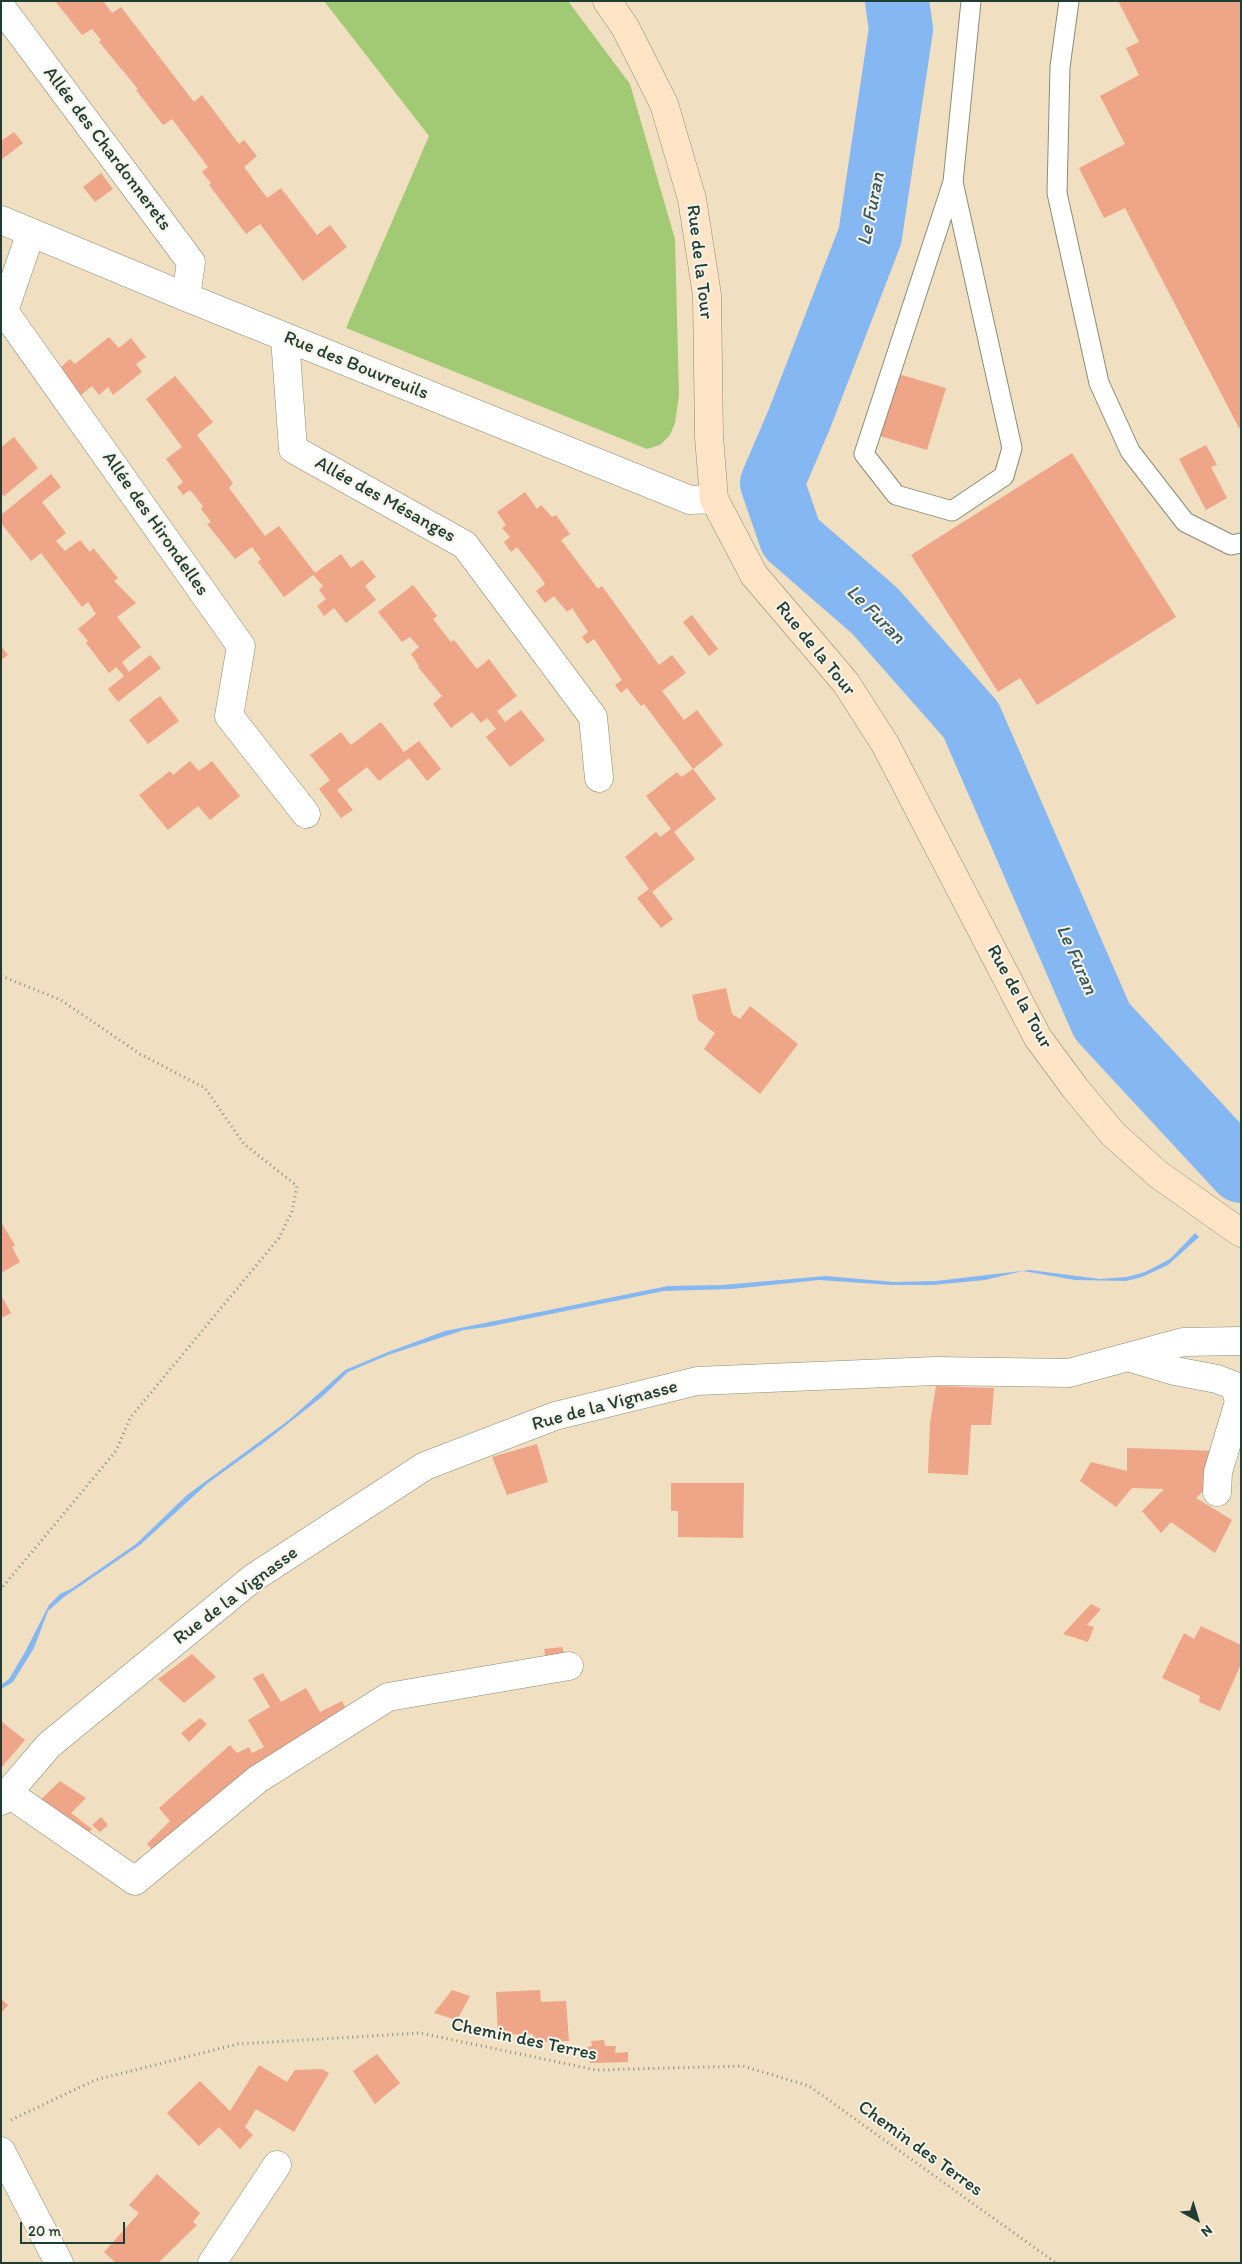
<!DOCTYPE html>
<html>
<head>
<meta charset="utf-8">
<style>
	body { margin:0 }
	#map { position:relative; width:1242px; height:2264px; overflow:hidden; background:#f1dfc1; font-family:Itim,sans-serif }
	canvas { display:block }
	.frame { position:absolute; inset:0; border:2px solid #1f3d34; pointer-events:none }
	.north { position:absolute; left:1172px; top:2194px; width:50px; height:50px; -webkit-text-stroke:4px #f7f3e8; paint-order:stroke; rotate:141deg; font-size:14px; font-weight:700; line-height:20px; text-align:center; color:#1f3d34 }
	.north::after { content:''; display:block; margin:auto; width:18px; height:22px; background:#1f3d34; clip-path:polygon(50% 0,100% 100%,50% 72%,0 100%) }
	.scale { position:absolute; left:20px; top:2222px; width:105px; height:22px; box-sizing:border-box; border:2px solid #1f3d34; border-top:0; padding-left:6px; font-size:15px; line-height:18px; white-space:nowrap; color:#1f3d34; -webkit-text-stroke:4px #f7f3e8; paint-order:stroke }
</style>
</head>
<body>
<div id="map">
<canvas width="1242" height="2264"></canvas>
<div class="frame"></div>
<div class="north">N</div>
<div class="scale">20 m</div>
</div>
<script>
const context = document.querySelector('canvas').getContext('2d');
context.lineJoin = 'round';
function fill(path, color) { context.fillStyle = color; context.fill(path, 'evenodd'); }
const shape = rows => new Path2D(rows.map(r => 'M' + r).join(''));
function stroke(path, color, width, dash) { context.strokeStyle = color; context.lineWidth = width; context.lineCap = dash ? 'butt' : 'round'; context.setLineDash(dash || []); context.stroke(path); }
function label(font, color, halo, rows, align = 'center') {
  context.font = font + ' Itim,sans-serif'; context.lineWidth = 4; context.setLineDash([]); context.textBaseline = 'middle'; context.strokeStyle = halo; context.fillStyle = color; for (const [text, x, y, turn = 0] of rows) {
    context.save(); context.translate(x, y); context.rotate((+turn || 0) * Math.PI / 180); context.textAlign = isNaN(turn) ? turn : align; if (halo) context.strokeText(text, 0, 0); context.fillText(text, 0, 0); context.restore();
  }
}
fill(shape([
	[324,1,568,1,630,84,675,239,679,395,675,423,670,435,660,445,647,449,346,328,429,136]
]), '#a2ca75');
fill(shape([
	[1241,1183,1241,1203,1230,1196],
	[1195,1233,1199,1237,1168,1265,1142,1277,1126,1281,1075,1280,1023,1271,985,1280,933,1285,891,1285,819,1280,732,1289,664,1291,487,1327,464,1330,388,1355,348,1372,323,1396,266,1441,208,1483,140,1545,64,1597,48,1611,34,1648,13,1682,1,1689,1,1685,9,1679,25,1652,49,1605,60,1594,71,1589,136,1544,187,1495,289,1420,345,1370,388,1352,445,1331,668,1286,723,1285,825,1276,894,1282,936,1281,1030,1270,1100,1279,1127,1277,1145,1272,1170,1259]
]), '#85b7f2');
stroke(shape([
	[897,1,901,29,870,236,799,420,772,483,791,538,875,611,971,720,1102,1021,1241,1171]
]), '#85b7f2', 64);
fill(shape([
	[55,1,103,1,112,13,121,7,194,102,202,95,239,144,244,140,257,156,244,167,267,198,281,188,317,235,330,225,347,247,303,281,260,224,246,234,209,185,211,183,202,172,208,167,172,119,163,125,136,90,138,89,99,42,101,40,92,29,82,35],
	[1118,1,1241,1,1241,428,1239,428,1125,208,1104,218,1079,168,1125,144,1100,96,1139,75,1126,48,1139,42],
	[14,132,23,143,1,160,1,141],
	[101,173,113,189,95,202,83,187],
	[109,337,119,348,131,338,146,357,136,364,142,372,113,395,108,387,99,395,92,386,80,396,59,369,70,359,75,364],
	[898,374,946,388,927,450,880,436],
	[175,376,213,422,197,435,233,483,229,488,265,536,279,526,315,573,341,554,351,568,362,560,376,577,365,586,376,600,346,623,334,608,324,616,317,606,326,599,319,590,323,586,313,575,284,597,258,562,261,559,252,547,235,559,207,524,211,522,201,509,203,506,190,490,183,495,177,487,183,482,166,459,182,447,146,399],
	[14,437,38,468,4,496,1,493,1,447],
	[1206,445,1217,465,1211,467,1227,498,1206,510,1179,459],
	[1072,453,1176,617,1037,705,1020,678,998,692,911,555],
	[51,474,61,487,42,502,66,533,56,541,65,551,80,540,90,552,93,548,118,578,114,581,136,603,117,617,141,647,122,662,129,672,150,655,161,668,118,702,108,689,124,676,116,667,109,673,86,643,88,641,78,629,96,614,88,602,82,607,41,553,31,561,1,523,1,515],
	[525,492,537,509,541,505,552,517,556,515,570,534,561,540,598,589,602,586,659,665,672,655,686,673,662,691,684,720,697,710,723,745,693,769,644,704,641,706,627,688,621,693,615,685,622,680,594,639,587,644,582,637,588,632,572,608,567,612,554,596,545,603,536,591,545,584,539,575,517,547,511,552,504,542,510,537,502,528,506,525,497,512],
	[413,585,437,616,433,619,451,642,454,640,477,669,489,659,517,696,497,711,505,722,521,710,545,740,510,767,486,737,496,729,487,718,481,723,472,712,451,728,433,704,442,696,418,667,419,666,411,654,419,647,410,637,402,642,378,612],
	[692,615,718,649,709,656,683,622],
	[1,646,8,655,1,660],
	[160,696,179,721,148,744,129,720],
	[381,722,404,752,419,741,441,769,427,781,409,758,379,781,367,767,337,790,353,810,341,818,319,789,330,780,310,755,341,732,351,745],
	[190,761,199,771,212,761,240,796,210,820,198,806,168,830,139,795,170,771,173,775],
	[693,769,716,799,674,832,695,859,652,892,673,919,661,928,637,898,649,889,625,857,656,832,660,837,671,829,646,796,677,772,681,777],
	[726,988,732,1014,740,1019,750,1006,798,1044,760,1094,704,1049,715,1033,698,1020,692,995],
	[1,1222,15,1245,12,1247,20,1262,1,1273],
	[1,1295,11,1313,1,1318],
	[936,1386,994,1388,991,1425,971,1425,968,1475,928,1473,930,1423],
	[537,1444,548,1482,507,1495,492,1457],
	[1127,1448,1218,1451,1206,1488,1196,1498,1232,1520,1215,1553,1171,1522,1161,1533,1142,1511,1164,1489,1132,1488,1116,1507,1080,1481,1091,1462,1127,1471],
	[671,1483,744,1483,743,1538,678,1537,678,1511,671,1511],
	[1091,1604,1101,1609,1087,1625,1094,1627,1088,1642,1063,1634],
	[1201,1626,1241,1645,1241,1664,1220,1711,1199,1702,1200,1696,1162,1678,1184,1633,1194,1639],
	[562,1647,567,1661,547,1664,544,1649],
	[192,1654,216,1677,184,1703,158,1679],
	[263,1673,281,1702,306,1688,320,1712,342,1701,349,1715,156,1854,147,1844,170,1821,159,1808,230,1745,237,1753,249,1747,252,1753,264,1747,248,1720,270,1707,253,1678],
	[200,1718,207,1724,189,1742,181,1733],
	[1,1721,25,1740,1,1768],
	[60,1781,86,1798,71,1813,92,1829,83,1839,35,1805],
	[101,1817,108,1825,100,1832,92,1825],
	[452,1990,470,1996,457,2020,434,2013],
	[540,1990,541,2002,566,2001,569,2041,534,2042,533,2034,498,2035,496,1992],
	[1,1999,8,2005,1,2013],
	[604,2040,605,2046,616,2046,615,2053,628,2052,628,2062,590,2063,587,2047,592,2046,591,2041],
	[377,2054,400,2083,375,2104,353,2071],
	[259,2065,287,2082,295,2070,322,2069,329,2073,294,2132,256,2109,245,2127,253,2135,240,2149,219,2127,199,2146,167,2113,200,2081,230,2111],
	[157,2174,200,2213,193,2222,197,2225,158,2263,116,2263,104,2252,139,2213,129,2205]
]), '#eea588');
const lane = shape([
	[1069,1,1060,67,1057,193,1099,383,1130,451,1185,522,1231,545,1241,543],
	[953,182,1012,448,1004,476,952,511,896,495,864,454,953,182,971,1]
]);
const street = shape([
	[1,7,191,262,186,297],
	[1,220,186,297,690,500,714,499],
	[31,232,4,311,241,646,229,716,306,814],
	[285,338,293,449,465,545,593,717,599,778],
	[1128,1357,1175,1371,1217,1379,1235,1386,1239,1402,1218,1472,1217,1492],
	[8,1793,135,1881,258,1779,388,1697,569,1666],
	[1,1801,49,1745,253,1578,425,1466,555,1416,697,1381,935,1371,1069,1373,1183,1342,1241,1341],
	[1,2151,59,2263],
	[212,2263,277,2165]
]);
const secondary = shape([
	[607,1,625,27,664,104,692,199,707,295,709,437,714,499,754,575,846,683,885,744,1038,1038,1075,1088,1113,1134,1159,1175,1241,1233]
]);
stroke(lane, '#888e7a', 21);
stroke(street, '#888e7a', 29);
stroke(secondary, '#888e7a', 29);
stroke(shape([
	[1,976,61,1000,140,1054,205,1088,244,1144,297,1186,292,1212,279,1238,130,1418,116,1451,1,1589],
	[11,2120,95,2080,238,2044,420,2033,596,2070,743,2066,809,2086,1056,2263]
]), '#888e7a', 3, [1, 4]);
stroke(lane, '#fff', 19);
stroke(street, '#fff', 28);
stroke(secondary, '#ffe4c6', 28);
label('19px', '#1f3d34', '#f7f3e8', [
	["Allée des Chardonnerets",107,149,53],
	["Rue de la Tour",699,262,83],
	["Rue des Bouvreuils",356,366,22],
	["Allée des Mésanges",385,500,29],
	["Allée des Hirondelles",155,524,55],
	["Rue de la Tour",815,649,51],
	["Rue de la Tour",1019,997,61],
	["Rue de la Vignasse",605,1406,-15],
	["Rue de la Vignasse",236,1596,-37],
	["Chemin des Terres",524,2040,12],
	["Chemin des Terres",920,2149,36]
]);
label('italic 20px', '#385c64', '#f7f3e8', [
	["Le Furan",872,209,-79],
	["Le Furan",875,615,45],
	["Le Furan",1076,960,66]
]);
</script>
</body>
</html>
